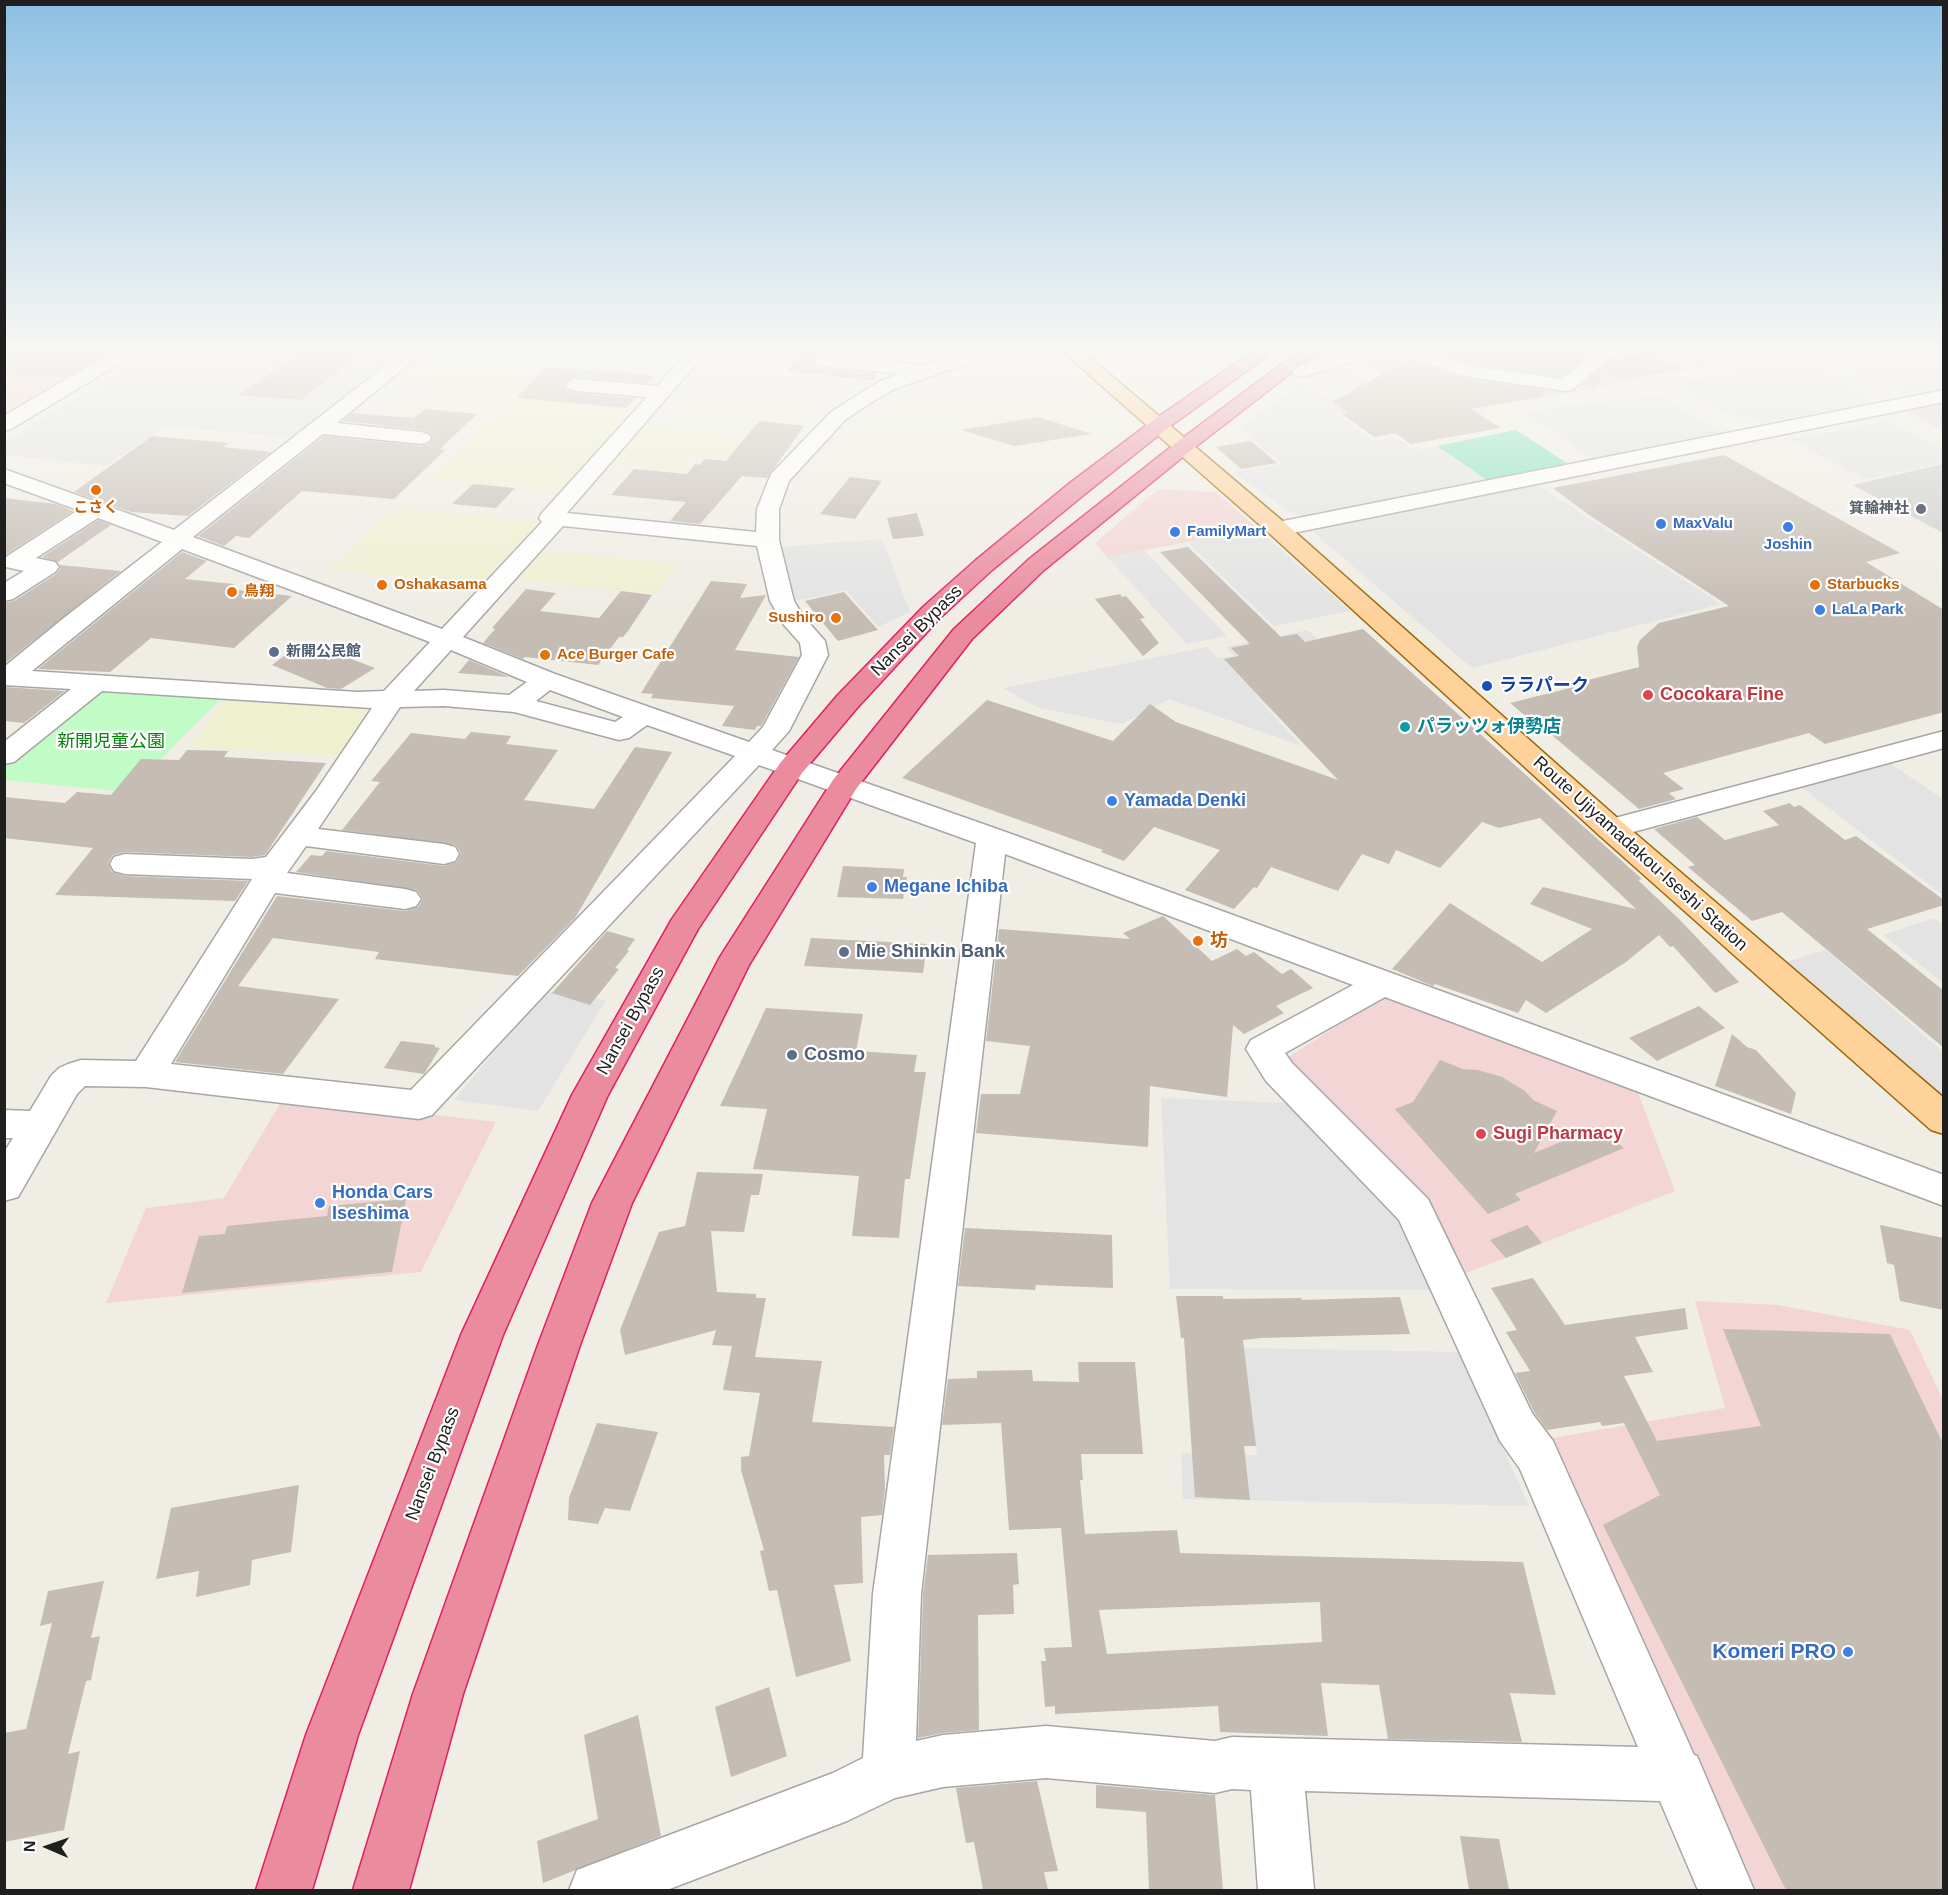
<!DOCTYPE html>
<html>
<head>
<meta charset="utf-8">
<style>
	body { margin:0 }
	#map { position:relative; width:1948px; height:1895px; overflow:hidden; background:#f0ede5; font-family:Arial,sans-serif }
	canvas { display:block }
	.frame { position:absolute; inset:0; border:6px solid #1f1f1f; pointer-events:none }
	.north { position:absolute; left:18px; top:1817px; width:60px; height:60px; -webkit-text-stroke:4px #fff; paint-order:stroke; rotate:272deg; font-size:16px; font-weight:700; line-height:24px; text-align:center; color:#1f1f1f }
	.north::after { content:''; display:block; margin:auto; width:21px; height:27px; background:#1f1f1f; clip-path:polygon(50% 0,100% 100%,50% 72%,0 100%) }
</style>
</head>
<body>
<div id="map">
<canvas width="1948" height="1895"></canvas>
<div class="frame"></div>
<div class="north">N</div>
</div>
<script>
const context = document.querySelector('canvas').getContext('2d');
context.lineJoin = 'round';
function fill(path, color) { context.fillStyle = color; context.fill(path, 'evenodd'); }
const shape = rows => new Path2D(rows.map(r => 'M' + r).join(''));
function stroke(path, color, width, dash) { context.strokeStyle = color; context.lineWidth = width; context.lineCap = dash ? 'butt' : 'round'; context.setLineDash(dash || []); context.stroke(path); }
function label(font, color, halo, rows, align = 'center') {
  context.font = font + ' Arial,"Noto Sans JP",sans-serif'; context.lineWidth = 4.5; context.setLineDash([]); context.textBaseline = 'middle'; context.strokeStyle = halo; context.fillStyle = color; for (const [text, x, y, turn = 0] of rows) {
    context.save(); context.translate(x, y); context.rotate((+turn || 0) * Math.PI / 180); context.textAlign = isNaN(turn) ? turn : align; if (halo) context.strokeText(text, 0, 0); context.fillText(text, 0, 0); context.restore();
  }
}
fill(shape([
	[1386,349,1468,373,1565,389,1615,353,1655,377,1528,401,1404,390,1358,361],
	[1943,403,1943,430,1903,411]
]), '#dddcdc');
fill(shape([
	[5,349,122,349,5,421],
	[1158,489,1216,492,1258,529,1107,557,1095,543],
	[1384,996,1638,1093,1675,1191,1459,1276,1284,1060],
	[284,1097,496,1122,421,1272,106,1303,146,1208,224,1198],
	[1695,1301,1778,1305,1910,1330,1943,1400,1943,1890,1755,1890,1547,1439,1725,1408]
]), '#f2d5d4');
fill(shape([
	[1943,464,1943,533,1853,485]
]), '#cdcdcd');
fill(shape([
	[428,349,692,349,669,375,543,365,513,392,386,382],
	[515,398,641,409,569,492,427,478],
	[645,426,755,437,737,460,695,455,683,470,609,463],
	[395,508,544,522,487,586,329,569],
	[541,550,677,564,655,594,516,579],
	[230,696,374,706,341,756,189,746]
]), '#eef0d0');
fill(shape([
	[100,689,222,698,128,792,5,780,5,764]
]), '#c1fbc5');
fill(shape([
	[1516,430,1573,467,1488,481,1437,446]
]), '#81e2bb');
fill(shape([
	[157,349,299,349,293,353,296,354,240,394,300,400,364,353,324,349,410,349,296,438,166,426,106,466,5,455,5,442],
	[1621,349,1729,349,1752,360,1690,370,1653,351,1631,354],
	[1943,356,1943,391,1910,398,1880,383,1865,385,1855,380,1849,382,1837,376],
	[1798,361,1864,393,1857,394,1871,402,1761,423,1748,416,1738,418,1674,384],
	[1341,365,1394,399,1479,408,1488,413,1468,416,1400,404,1337,415,1375,441,1395,437,1415,450,1437,446,1488,481,1309,518,1294,514,1233,472,1283,464,1240,428,1287,394,1297,382,1303,382,1328,399,1353,394,1327,376,1311,378,1304,373],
	[1659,395,1722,432,1595,460,1524,412],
	[1887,421,1943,449,1943,463,1864,479,1791,439],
	[1538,485,1721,604,1472,668,1314,533,1318,528],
	[1258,529,1350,611,1274,626,1187,542],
	[882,539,910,612,878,627,846,590,796,601,780,547],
	[1144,550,1227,636,1187,644,1107,557],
	[1308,630,1386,706,1291,729,1244,685,1302,746,1169,699,1122,724,1039,708,1003,688,1207,647,1218,658,1234,656,1226,647],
	[1891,764,1943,799,1943,895,1800,786],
	[1934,918,1943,925,1943,983,1883,935],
	[1826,950,1943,1052,1943,1111,1779,964],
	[545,991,606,1000,538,1111,454,1100],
	[1161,1098,1288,1103,1404,1224,1435,1290,1170,1289],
	[1244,1348,1460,1352,1529,1506,1183,1499,1181,1453,1257,1455]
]), '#e3e3e3');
fill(shape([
	[4,349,113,349,65,377,37,377,4,374],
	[304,349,364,352,301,400,239,395],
	[803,349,872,349,873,356,823,352,815,354,812,361,815,366,822,368,876,374,875,381,787,371],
	[1431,349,1566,349,1590,354,1561,377,1472,364,1428,350],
	[1653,353,1685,370,1614,380,1605,372,1596,387,1581,385,1613,357],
	[1408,360,1468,379,1545,390,1541,397,1471,409,1501,428,1411,444,1395,433,1374,437,1342,414,1348,413,1332,402],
	[545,367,650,374,648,376,654,376,648,383,576,377,568,379,564,384,567,390,575,393,635,398,626,408,517,398],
	[426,409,477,414,440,449,445,450,394,499,302,491,249,538,236,536,224,546,198,536,324,436,421,446,429,444,433,438,429,432,421,430,343,421,352,413,413,418],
	[1038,417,1092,434,1014,446,961,430],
	[759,421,804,426,767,478,742,476,700,524,670,521,686,502,611,495,634,469,687,474,695,464,700,465,704,459,726,461],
	[152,436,229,443,223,447,271,452,188,516,131,512,74,492],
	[1251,441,1277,463,1241,469,1216,447],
	[1724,455,1900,553,1866,562,1944,610,1944,712,1825,744,1809,733,1663,773,1684,789,1669,793,1676,799,1639,809,1547,731,1544,731,1510,703,1590,683,1588,680,1639,667,1637,647,1640,640,1659,623,1729,606,1589,515,1553,488],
	[850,477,882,481,855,519,820,514],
	[473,484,515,488,496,508,452,504],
	[4,498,56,504,73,511,4,556],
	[917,513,924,536,893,539,887,518],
	[98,520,111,525,58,562,42,557],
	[1188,547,1281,637,1297,634,1305,642,1363,629,1642,879,1638,880,1679,919,1739,982,1715,993,1673,946,1670,947,1659,935,1626,962,1546,1013,1526,1000,1518,1013,1435,984,1433,986,1392,969,1450,903,1542,962,1592,929,1530,904,1543,887,1636,909,1540,818,1499,828,1482,822,1440,868,1396,850,1389,864,1362,854,1338,891,1271,867,1257,888,1254,887,1234,909,1185,890,1220,850,1154,827,1124,861,1101,852,1103,850,902,778,987,700,1113,741,1150,704,1176,722,1338,780,1224,659,1239,656,1231,648,1250,644,1160,552],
	[182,552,207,561,185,579,234,584,229,589,292,596,234,648,151,638,110,672,38,669],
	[60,565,121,571,4,664,4,603,14,601,56,574,61,568],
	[711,581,747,584,740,598,766,595,735,650,799,657,761,726,757,726,755,730,722,726,734,706,651,698,653,694,641,693],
	[526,589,556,593,540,611,599,618,621,591,652,595,628,631,623,637,619,637,598,665,525,657,523,659,483,643,495,629,492,628],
	[844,592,878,630,838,641,805,601],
	[1120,594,1122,597,1126,596,1145,618,1140,619,1159,643,1143,656,1095,599],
	[302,642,310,643,375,668,341,689,327,688,272,665],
	[469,660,509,677,458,673],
	[4,687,65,691,24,723,4,721],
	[471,732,511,736,506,744,558,750,524,800,594,809,635,747,672,752,575,918,518,976,375,959,379,952,273,938,238,986,339,999,283,1074,175,1062,277,896,405,911,418,907,423,899,417,890,296,872,311,855,322,856,326,851,444,866,457,862,461,853,456,845,342,830,380,782,371,781,411,733,465,739],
	[187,750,228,751,224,757,326,763,265,855,252,857,125,852,113,855,108,863,112,872,125,876,248,881,235,901,55,895,93,848,4,838,4,797,65,803,77,792,111,795,141,759,179,760],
	[1790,803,1794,807,1800,805,1845,840,1856,836,1944,900,1944,905,1867,929,1944,991,1944,1048,1782,912,1752,921,1688,867,1695,865,1654,829,1697,817,1725,840,1779,825,1763,811],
	[843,866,904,869,903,877,907,877,903,899,837,897],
	[1163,916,1212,961,1237,949,1246,956,1254,952,1282,974,1291,969,1313,988,1276,1006,1284,1013,1244,1034,1233,1025,1227,1097,1150,1086,1148,1147,976,1133,981,1094,1020,1094,1030,1046,986,1041,999,929,1130,939,1123,933],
	[607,931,635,939,627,950,629,951,615,968,619,969,590,1005,552,993],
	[811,938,927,944,923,973,804,966],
	[1699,1006,1725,1028,1657,1061,1629,1038],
	[766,1008,863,1014,856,1051,917,1055,914,1072,926,1072,910,1179,905,1179,899,1238,852,1236,859,1176,753,1169,767,1109,720,1106],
	[1732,1034,1747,1047,1756,1050,1796,1093,1791,1114,1715,1086],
	[401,1041,435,1045,435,1047,440,1048,424,1074,384,1068],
	[1440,1060,1463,1069,1478,1070,1502,1077,1525,1091,1533,1100,1557,1111,1534,1153,1598,1127,1624,1148,1515,1194,1521,1200,1488,1214,1395,1109,1413,1102],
	[697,1172,763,1174,759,1195,751,1195,744,1232,711,1231,717,1292,756,1294,756,1298,766,1298,755,1357,822,1361,812,1422,894,1427,890,1455,884,1455,885,1489,882,1515,861,1517,863,1583,834,1585,851,1661,796,1677,777,1590,769,1591,760,1551,764,1550,741,1470,741,1457,749,1456,760,1393,723,1390,732,1346,712,1345,716,1330,625,1355,620,1330,659,1232,685,1226],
	[406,1199,392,1272,182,1293,199,1236,225,1234,227,1226,327,1216,329,1206],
	[1527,1225,1542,1243,1506,1258,1490,1240],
	[1880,1225,1944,1238,1944,1310,1900,1301,1894,1265,1887,1263],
	[965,1228,1112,1235,1113,1288,1036,1285,1035,1290,958,1286],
	[1533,1278,1565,1325,1685,1308,1688,1329,1635,1337,1653,1372,1624,1376,1657,1441,1761,1426,1723,1329,1890,1334,1944,1446,1944,1890,1786,1890,1603,1525,1660,1495,1624,1423,1602,1426,1600,1422,1547,1430,1534,1412,1515,1373,1530,1371,1506,1332,1517,1330,1491,1288],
	[1176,1296,1223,1296,1223,1299,1301,1298,1302,1300,1400,1297,1410,1334,1261,1338,1243,1340,1256,1446,1244,1446,1250,1500,1195,1497,1184,1338,1181,1338],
	[1078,1362,1135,1362,1143,1454,1081,1454,1083,1480,1080,1480,1085,1534,1177,1530,1180,1553,1523,1562,1556,1695,1510,1693,1522,1742,1388,1739,1379,1685,1321,1683,1328,1736,1220,1732,1218,1706,1055,1714,1055,1706,1045,1707,1041,1661,1046,1661,1044,1648,1072,1647,1061,1528,1009,1530,1001,1423,942,1425,948,1379,977,1378,977,1371,1032,1370,1033,1381,1079,1382],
	[1320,1602,1322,1642,1107,1654,1099,1610],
	[597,1423,658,1432,630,1511,605,1508,598,1524,568,1520,569,1498],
	[299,1485,291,1552,252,1560,250,1585,196,1597,199,1571,156,1579,171,1508],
	[1017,1553,1019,1584,1013,1585,1014,1614,978,1615,979,1730,943,1733,918,1738,923,1594,928,1555],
	[104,1581,91,1638,100,1636,91,1680,86,1681,68,1754,80,1751,64,1830,4,1842,4,1733,26,1729,52,1623,40,1626,48,1591],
	[769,1687,787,1756,731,1777,715,1707],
	[638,1715,661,1836,543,1883,537,1841,598,1819,584,1735],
	[1037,1781,1058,1871,1044,1872,1048,1890,983,1890,974,1842,966,1843,956,1788],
	[1096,1785,1215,1795,1223,1890,1149,1890,1146,1812,1096,1808],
	[1460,1836,1499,1839,1509,1890,1469,1890]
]), '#c5bcb4');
const minor = shape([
	[117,349,139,349,137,353,11,429,4,431,4,416,117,349],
	[407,349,427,349,337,423,421,432,428,434,431,438,428,442,421,444,323,434,193,537,442,629,542,522,539,518,542,513,647,397,576,391,569,389,566,385,569,381,576,379,657,386,690,349,709,349,567,513,756,532,757,509,771,474,831,412,880,381,900,374,823,366,816,364,814,360,816,356,823,354,881,359,922,366,973,349,999,349,997,353,894,389,864,407,845,420,789,481,779,509,779,540,794,601,803,616,825,641,828,655,789,731,772,750,1003,831,1944,1175,1944,1206,1385,997,1285,1053,1292,1063,1428,1199,1532,1413,1553,1441,1694,1755,1697,1756,1754,1890,1698,1890,1660,1801,1305,1791,1314,1890,1258,1890,1251,1790,1232,1789,1215,1793,1046,1778,943,1787,895,1798,847,1821,667,1890,569,1890,577,1870,833,1773,863,1758,873,1594,976,843,759,765,432,1115,419,1119,146,1087,85,1086,77,1094,18,1197,4,1201,4,1152,13,1138,4,1138,4,1110,30,1111,51,1076,59,1068,68,1064,81,1060,136,1061,252,879,125,874,114,871,110,864,114,857,125,854,252,859,266,857,316,791,372,708,102,691,14,762,4,764,4,742,71,689,4,685,4,667,65,617,162,542,98,518,36,558,55,562,59,567,55,572,13,599,4,601,4,583,24,571,6,567,6,557,78,510,4,483,4,469,174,530,407,349],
	[563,526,757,546,770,601,784,625,800,643,802,655,763,727,749,742,555,674,463,637,563,526],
	[182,549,430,642,384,691,357,692,32,671,182,549],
	[451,650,527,682,509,695,444,690,414,691,451,650],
	[550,690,623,717,615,722,536,701,550,690],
	[444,706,514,712,619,740,629,738,647,725,735,756,411,1090,171,1064,275,893,405,909,416,906,421,899,416,892,405,889,287,873,306,846,444,864,455,861,459,854,455,847,444,844,318,829,400,707,444,706],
	[1005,854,1353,985,1251,1040,1246,1049,1266,1081,1399,1220,1500,1441,1520,1469,1638,1747,1232,1737,1215,1741,1046,1726,943,1735,916,1741,921,1594,1005,854],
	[1356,349,1384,349,1382,353,1302,377,1295,375,1292,371,1295,367,1356,349],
	[1390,349,1417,349,1472,366,1562,379,1599,349,1619,349,1573,389,1566,391,1469,377,1392,353,1390,349],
	[1944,390,1944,402,1278,536,1270,534,1267,529,1270,524,1278,522,1944,390],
	[1944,731,1944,748,1611,838,1600,836,1596,829,1600,822,1944,731]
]);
const major = shape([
	[1060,349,1080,349,1286,524,1622,822,1944,1098,1944,1134,1931,1130,1600,836,1270,534,1060,349]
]);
const highway = shape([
	[1256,349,1277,349,1165,430,1086,493,992,570,941,617,857,708,802,773,698,929,608,1095,503,1335,358,1735,312,1890,256,1890,306,1735,461,1335,572,1095,672,919,781,762,837,696,923,607,976,560,1070,483,1151,422,1256,349],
	[1302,349,1322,349,1190,451,1044,570,972,639,856,789,749,965,632,1203,580,1345,463,1694,409,1890,353,1890,413,1694,538,1345,592,1203,720,957,833,780,954,629,1028,560,1176,443,1302,349]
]);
stroke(minor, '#a6a6a6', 3);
stroke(major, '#9b6400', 3);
stroke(highway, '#e21f66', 3);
fill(minor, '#fff');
fill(major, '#ffd29c');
fill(highway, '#ea8b9e');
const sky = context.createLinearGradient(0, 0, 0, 614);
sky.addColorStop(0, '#8dc0e4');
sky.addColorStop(0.57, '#f8f7f3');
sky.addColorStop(1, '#f8f7f300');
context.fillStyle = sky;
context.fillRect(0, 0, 1948, 614);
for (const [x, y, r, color] of [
	[96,490,6,"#e8710a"],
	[1921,509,6,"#6b7280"],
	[1661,524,6,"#3f7fe0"],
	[1788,527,6,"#3f7fe0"],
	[1175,532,6,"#3f7fe0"],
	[382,585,6,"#e8710a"],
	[1815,585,6,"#e8710a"],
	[232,592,6,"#e8710a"],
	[1820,610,6,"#3f7fe0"],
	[836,618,6,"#e8710a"],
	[274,652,6,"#5c6f8a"],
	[545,655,6,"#e8710a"],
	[1487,686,6,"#1a4fb4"],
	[1648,695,6,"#e0444e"],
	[1405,727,6,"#0f9aa8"],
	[1112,801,6,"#3f7fe0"],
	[872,887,6,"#3f7fe0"],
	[1198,941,6,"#e8710a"],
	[844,952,6,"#5c6f8a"],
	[792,1055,6,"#5c6f8a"],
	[1481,1134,6,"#e0444e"],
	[320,1203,6,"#3f7fe0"],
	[1848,1652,6,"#3f7fe0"]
]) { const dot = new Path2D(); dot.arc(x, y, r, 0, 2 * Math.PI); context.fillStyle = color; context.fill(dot); stroke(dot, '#fff', 2); }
label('bold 15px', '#c56008', '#fff', [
	["こさく",96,508,"center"],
	["Oshakasama",394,585],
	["Starbucks",1827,585],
	["鳥翔",244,592],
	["Sushiro",824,618,"right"],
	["Ace Burger Cafe",557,655]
], 'left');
label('bold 15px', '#5b616d', '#fff', [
	["箕輪神社",1909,509]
], 'right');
label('bold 15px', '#366cbe', '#fff', [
	["MaxValu",1673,524],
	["FamilyMart",1187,532],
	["Joshin",1788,545,"center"],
	["LaLa Park",1832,610]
], 'left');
label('bold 15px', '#4e5e75', '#fff', [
	["新開公民館",286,652]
], 'left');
label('18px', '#1f1f1f', '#fff', [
	["Nansei Bypass",917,631,-45],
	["Route Ujiyamadakou-Iseshi Station",1640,854,42],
	["Nansei Bypass",631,1021,-61],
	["Nansei Bypass",433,1464,-69]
]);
label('bold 18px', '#164399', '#fff', [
	["ララパーク",1499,686]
], 'left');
label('bold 18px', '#be3a42', '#fff', [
	["Cocokara Fine",1660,695],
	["Sugi Pharmacy",1493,1134]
], 'left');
label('bold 18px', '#0d838f', '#fff', [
	["パラッツォ伊勢店",1417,727]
], 'left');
label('18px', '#08830f', '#fff', [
	["新開児童公園",111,742]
]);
label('bold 18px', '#366cbe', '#fff', [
	["Yamada Denki",1124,801],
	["Megane Ichiba",884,887],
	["Honda Cars",332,1193],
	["Iseshima",332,1214]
], 'left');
label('bold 18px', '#c56008', '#fff', [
	["坊",1210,941]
], 'left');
label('bold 18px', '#4e5e75', '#fff', [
	["Mie Shinkin Bank",856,952],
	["Cosmo",804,1055]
], 'left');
label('bold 21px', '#366cbe', '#fff', [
	["Komeri PRO",1836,1652]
], 'right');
</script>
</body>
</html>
